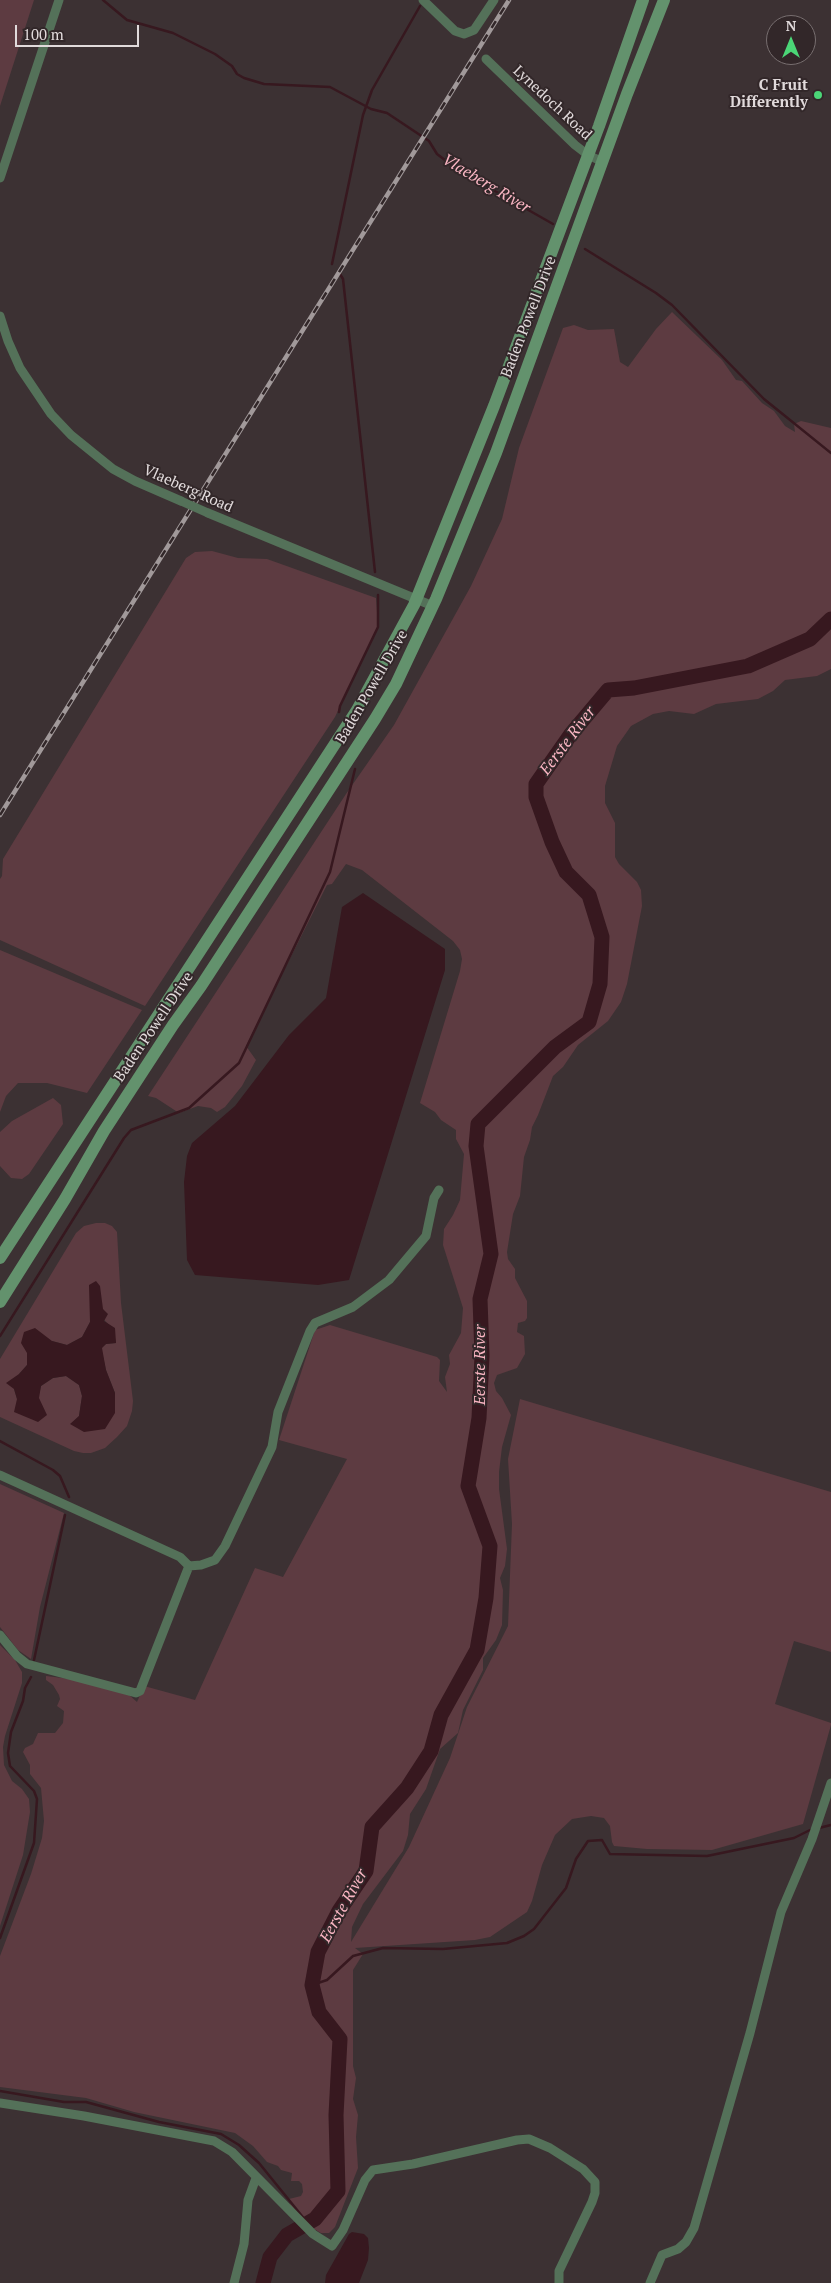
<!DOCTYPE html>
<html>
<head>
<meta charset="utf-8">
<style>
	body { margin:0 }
	#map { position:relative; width:831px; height:2283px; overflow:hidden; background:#3c3133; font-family:"PT Serif",serif }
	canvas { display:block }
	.north { position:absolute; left:766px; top:15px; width:50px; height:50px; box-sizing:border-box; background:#322729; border:1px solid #786f70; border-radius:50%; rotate:0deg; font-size:14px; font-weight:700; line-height:20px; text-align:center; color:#e1dadb }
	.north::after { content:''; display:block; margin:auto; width:18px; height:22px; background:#4bd677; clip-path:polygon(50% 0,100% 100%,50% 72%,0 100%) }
	.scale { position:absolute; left:15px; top:25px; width:124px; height:22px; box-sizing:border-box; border:2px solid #e1dadb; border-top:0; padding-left:6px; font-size:15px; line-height:18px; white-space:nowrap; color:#e1dadb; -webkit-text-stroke:4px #322729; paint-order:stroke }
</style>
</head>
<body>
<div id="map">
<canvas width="831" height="2283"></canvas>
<div class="north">N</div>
<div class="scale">100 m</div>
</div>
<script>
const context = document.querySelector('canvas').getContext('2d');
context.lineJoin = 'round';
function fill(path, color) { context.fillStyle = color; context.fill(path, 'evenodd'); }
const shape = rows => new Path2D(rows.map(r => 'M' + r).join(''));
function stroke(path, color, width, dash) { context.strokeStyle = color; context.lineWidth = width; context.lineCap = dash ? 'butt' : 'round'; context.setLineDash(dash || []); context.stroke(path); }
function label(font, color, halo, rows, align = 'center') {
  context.font = font + ' "PT Serif",serif'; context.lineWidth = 4; context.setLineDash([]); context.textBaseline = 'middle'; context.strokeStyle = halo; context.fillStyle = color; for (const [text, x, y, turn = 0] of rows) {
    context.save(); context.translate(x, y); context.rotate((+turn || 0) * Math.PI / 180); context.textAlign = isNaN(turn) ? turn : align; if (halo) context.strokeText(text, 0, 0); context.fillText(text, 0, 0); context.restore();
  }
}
fill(shape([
	[0,0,34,0,0,106],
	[672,312,722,360,736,380,742,381,762,403,774,411,785,426,795,432,794,424,801,421,831,428,831,669,817,676,785,680,773,691,758,699,716,704,694,714,669,711,653,714,631,726,617,746,605,786,605,803,615,823,615,857,619,864,637,882,641,890,642,906,627,984,621,1002,608,1021,578,1045,563,1067,553,1076,538,1115,532,1127,530,1140,524,1157,520,1196,513,1214,507,1252,508,1259,515,1269,515,1278,527,1301,527,1318,525,1321,518,1323,517,1332,524,1336,525,1354,517,1368,497,1375,494,1383,496,1391,502,1398,511,1415,502,1447,499,1472,499,1489,507,1549,505,1566,500,1578,503,1590,502,1625,496,1640,483,1658,483,1670,463,1710,458,1733,440,1749,426,1789,410,1814,408,1835,403,1851,363,1904,352,1927,351,1942,409,1847,450,1758,467,1707,508,1626,512,1524,508,1459,520,1399,831,1492,831,1652,794,1641,775,1704,831,1723,831,1725,803,1824,712,1850,647,1849,614,1846,612,1842,610,1826,604,1818,591,1816,572,1819,555,1835,542,1865,532,1901,527,1912,490,1937,475,1940,355,1948,363,1954,353,1970,353,2066,356,2078,353,2099,358,2115,356,2137,358,2168,335,2227,329,2233,321,2233,314,2229,291,2207,289,2199,301,2196,303,2192,302,2184,299,2181,291,2181,292,2173,281,2170,278,2166,267,2162,253,2146,235,2133,134,2112,86,2098,0,2087,0,1956,31,1874,42,1838,44,1821,41,1788,30,1774,30,1765,23,1752,25,1748,33,1744,38,1733,55,1733,63,1723,64,1711,57,1706,60,1699,59,1695,53,1685,46,1680,46,1676,79,1680,129,1695,137,1702,144,1686,195,1700,255,1568,283,1577,347,1459,279,1440,315,1330,330,1325,437,1357,440,1360,439,1381,447,1392,445,1377,450,1364,449,1355,461,1333,463,1308,443,1245,444,1229,453,1215,460,1200,464,1154,456,1139,456,1130,441,1120,435,1112,420,1103,460,971,462,959,460,950,453,941,362,870,346,864,332,884,327,885,246,1046,256,1060,242,1086,225,1107,217,1112,211,1108,198,1106,179,1113,156,1098,148,1096,346,794,394,725,471,586,502,519,519,448,563,328,574,325,588,330,614,329,620,362,628,367,656,329],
	[212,551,238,558,267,559,376,598,378,626,335,717,145,1006,0,940,0,879,2,876,3,859,186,558,195,552],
	[0,950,142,1010,87,1093,47,1083,18,1083,6,1096,0,1112],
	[53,1098,61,1105,63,1124,29,1174,22,1179,11,1178,0,1166,0,1132,12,1121],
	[96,1223,105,1223,112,1226,117,1232,121,1303,133,1401,132,1411,127,1426,117,1437,105,1448,91,1453,83,1453,74,1451,0,1417,0,1359,76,1233,84,1226],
	[90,1305,109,1325,114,1334,116,1343,106,1344,101,1348,106,1370,115,1393,71,1424,79,1416,82,1396,79,1385,66,1376,53,1378,41,1386,38,1398,17,1399,14,1389,19,1374,27,1365,27,1353,52,1341,67,1345,82,1337,90,1322],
	[0,1484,64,1513,40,1607,31,1659,18,1650,0,1627],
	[0,1645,15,1660,22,1672,22,1683,5,1736,3,1747,4,1765,12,1781,22,1789,29,1799,30,1812,23,1855,0,1926]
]), '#5d3b41');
fill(shape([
	[363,893,445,949,445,970,349,1280,318,1285,195,1275,187,1260,184,1182,187,1156,192,1143,235,1106,289,1035,326,998,342,907],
	[96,1281,100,1286,103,1309,108,1314,104,1321,115,1328,116,1343,106,1344,102,1348,106,1370,115,1393,115,1413,105,1429,84,1432,70,1424,79,1416,82,1396,79,1385,66,1376,53,1378,41,1386,39,1398,47,1415,38,1422,14,1412,17,1399,14,1389,6,1383,19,1374,27,1365,27,1353,21,1343,24,1332,35,1328,52,1341,67,1345,82,1337,90,1322,89,1285],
	[352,2232,364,2234,368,2238,369,2248,368,2260,359,2283,325,2283,326,2275,349,2234]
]), '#37181f');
stroke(shape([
	[103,0,127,20,173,33,215,54,232,66,237,74,244,78,264,84,330,87,371,109,387,113,429,141,437,154,458,170,553,224],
	[585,249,656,293,672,305,764,399,831,453],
	[332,264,363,115,372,90,420,6],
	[340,274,343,279,375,572],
	[339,712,340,706,378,627,378,595],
	[0,1336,124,1138,131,1130,189,1108,239,1063,330,872,355,769],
	[0,1441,53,1470,60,1476,69,1497],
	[34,1660,65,1515],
	[819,1828,831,1825],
	[0,1938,34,1843,37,1799,34,1791,10,1766,8,1753,11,1732,23,1701,25,1688,31,1677],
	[312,1985,327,1980,353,1956,383,1948,443,1949,507,1943,524,1936,534,1929,566,1888,576,1859,588,1841,602,1840,610,1854,707,1856,794,1838,810,1830],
	[0,2091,64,2102,86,2102,159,2122,221,2134,239,2145,259,2163,306,2221]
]), '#37181f', 2.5);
stroke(shape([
	[263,2283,270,2257,287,2235,315,2219,338,2191,336,2115,340,2039,319,2012,312,1985,318,1952,339,1911,366,1871,372,1827,407,1788,431,1751,441,1715,477,1650,486,1598,490,1546,468,1486,479,1418,482,1356,480,1299,491,1254,476,1146,478,1124,555,1047,589,1022,600,984,602,937,589,895,566,872,552,842,536,797,536,784,571,734,608,690,634,688,748,666,810,639,831,619]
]), '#37181f', 15);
stroke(shape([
	[423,0,455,31,464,34,474,30,494,0],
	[486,59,575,145,588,155,603,162],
	[0,178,59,0],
	[0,316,8,341,20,368,51,414,71,435,113,469,135,481,181,501],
	[208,513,433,606],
	[0,1475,180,1557,189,1566,201,1565,215,1560,225,1546,272,1447,278,1412,310,1331,315,1323,353,1307,389,1280,426,1236,434,1198,439,1190],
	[0,1635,17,1656,27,1664,136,1693,140,1691,156,1650,189,1566],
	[0,2103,84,2116,214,2141,232,2152,313,2234,332,2246,343,2230,365,2180,373,2170,413,2164,517,2140,529,2139,550,2148,583,2169,595,2182,595,2193,592,2202,559,2271,559,2283],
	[234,2283,244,2244,248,2200,256,2178],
	[650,2283,662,2255,678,2249,686,2242,694,2228,750,2033,781,1912,812,1839,831,1783]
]), '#547159', 9);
stroke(shape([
	[0,1258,357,710,414,605,494,406,599,126,643,0],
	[0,1302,65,1199,104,1131,173,1025,201,986,375,719,396,684,436,599,496,453,627,94,664,0]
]), '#63926d', 12);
const rail = shape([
	[0,815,509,0]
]);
stroke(rail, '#a1999a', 4.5);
stroke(rail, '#322729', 2.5, [8]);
stroke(shape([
	[181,501,208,513]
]), '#547159', 9);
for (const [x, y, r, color] of [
	[818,95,5,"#4bd677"]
]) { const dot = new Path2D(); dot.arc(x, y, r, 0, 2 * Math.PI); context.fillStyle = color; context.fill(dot); stroke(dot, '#322729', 2); }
label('bold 15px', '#e1dadb', '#322729', [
	["C Fruit",808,86],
	["Differently",808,103]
], 'right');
label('15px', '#e1dadb', '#322729', [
	["Lynedoch Road",552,103,43],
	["Baden Powell Drive",529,317,-69],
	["Vlaeberg Road",188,489,24],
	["Baden Powell Drive",372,687,-60],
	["Baden Powell Drive",154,1027,-56]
]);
label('italic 16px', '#f9b5c2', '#322729', [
	["Vlaeberg River",486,184,31],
	["Eerste River",568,741,-53],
	["Eerste River",480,1365,-90],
	["Eerste River",344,1906,-61]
]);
</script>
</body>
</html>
